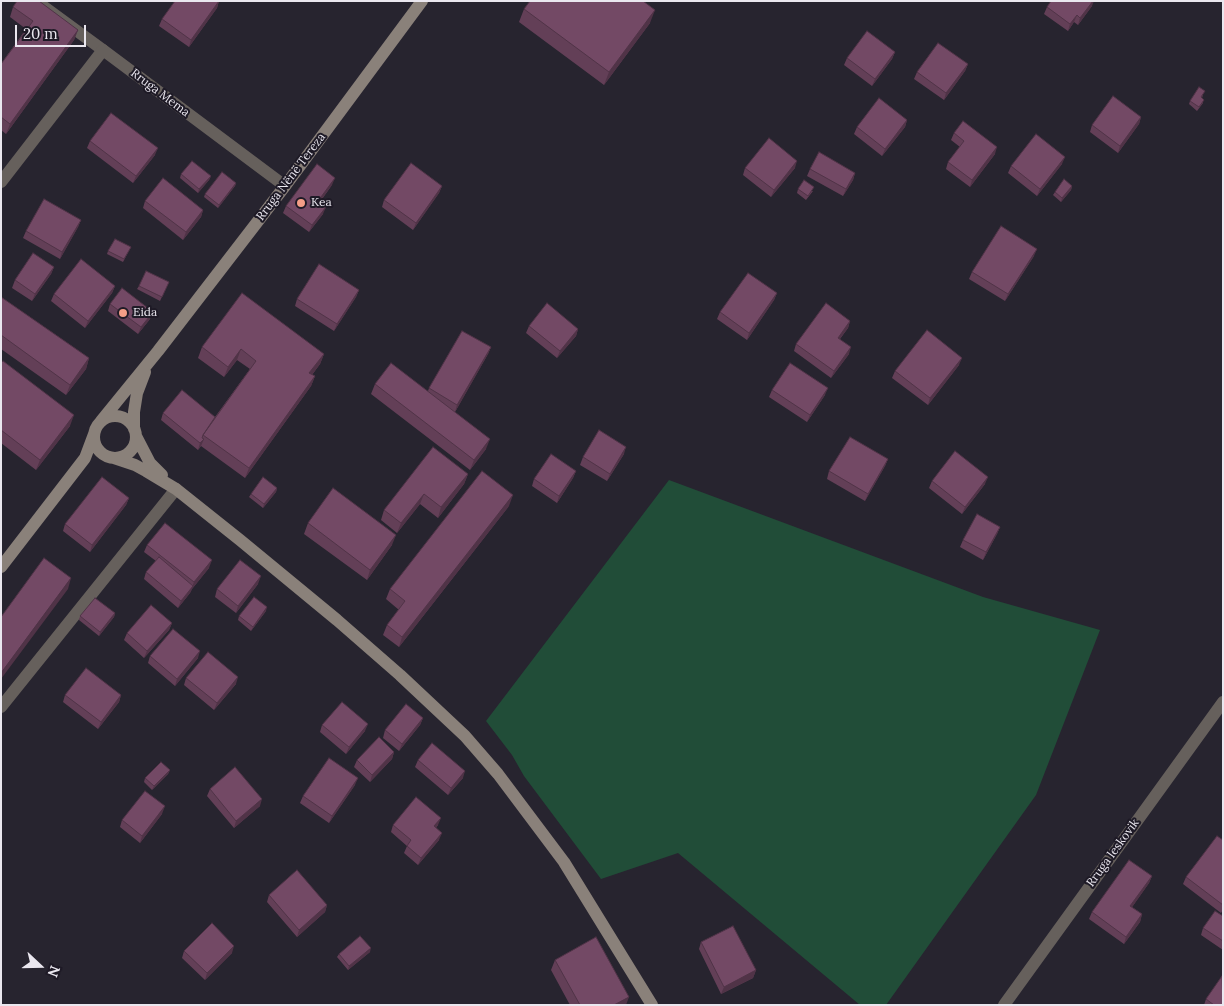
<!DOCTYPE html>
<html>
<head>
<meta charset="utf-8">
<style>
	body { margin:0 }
	#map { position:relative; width:1224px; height:1006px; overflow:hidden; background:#27242f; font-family:Lora,serif }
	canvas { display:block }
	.frame { position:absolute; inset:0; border:2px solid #eae7ef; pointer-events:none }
	.north { position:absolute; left:15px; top:941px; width:50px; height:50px; -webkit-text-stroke:4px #1e1a26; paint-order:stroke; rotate:111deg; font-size:14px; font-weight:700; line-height:20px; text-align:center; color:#eae7ef }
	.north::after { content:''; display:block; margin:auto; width:18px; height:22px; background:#eae7ef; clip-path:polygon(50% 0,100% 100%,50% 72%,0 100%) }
	.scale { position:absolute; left:15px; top:25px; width:71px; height:22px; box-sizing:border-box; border:2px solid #eae7ef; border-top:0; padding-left:6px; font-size:15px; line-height:18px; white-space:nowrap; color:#eae7ef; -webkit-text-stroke:4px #1e1a26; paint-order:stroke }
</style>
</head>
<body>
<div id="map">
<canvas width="1224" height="1006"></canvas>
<div class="frame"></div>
<div class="north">N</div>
<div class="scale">20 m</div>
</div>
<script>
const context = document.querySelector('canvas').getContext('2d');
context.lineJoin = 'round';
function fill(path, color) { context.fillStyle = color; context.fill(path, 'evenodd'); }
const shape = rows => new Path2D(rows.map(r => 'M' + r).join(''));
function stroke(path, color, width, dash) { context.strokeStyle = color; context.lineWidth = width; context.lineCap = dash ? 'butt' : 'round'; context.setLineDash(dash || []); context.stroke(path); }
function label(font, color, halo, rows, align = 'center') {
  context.font = font + ' Lora,serif'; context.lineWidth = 4; context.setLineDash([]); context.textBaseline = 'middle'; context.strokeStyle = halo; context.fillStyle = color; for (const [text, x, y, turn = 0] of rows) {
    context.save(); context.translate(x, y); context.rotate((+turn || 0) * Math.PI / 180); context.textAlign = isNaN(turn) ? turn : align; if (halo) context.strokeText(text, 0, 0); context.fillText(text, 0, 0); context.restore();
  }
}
fill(shape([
	[669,480,983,597,1100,630,1036,795,886,1005,860,1005,678,853,601,879,524,776,512,755,486,721]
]), '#214d38');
stroke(shape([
	[36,1,103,50]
]), '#66605c', 12);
stroke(shape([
	[1,182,103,50,285,186],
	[1,707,176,489],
	[1004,1005,1223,702]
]), '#66605c', 12);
stroke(shape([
	'94 437a21 21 0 1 1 42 0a21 21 0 1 1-42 0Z',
	[101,421,158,351,285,186,422,1],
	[134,429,134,412,137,393,145,372],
	[136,436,150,463,162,475],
	[114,458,135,465,146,471,176,489,240,540,337,620,400,675,465,736,498,774,564,862,652,1005],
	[1,567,85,458,94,434]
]), '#8a817a', 12);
fill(shape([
	[219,1,217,8,189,47,159,26,162,19],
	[1092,6,1078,25,1074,22,1068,31,1044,14,1047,7],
	[13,7,78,30,74,40,6,134,1,130,1,64,26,29,10,17],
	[524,9,650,23,604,85,519,22],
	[895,52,892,59,872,86,844,65,847,58],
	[968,64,965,71,944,100,914,79,917,72],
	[1203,95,1202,98,1203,103,1197,111,1189,104,1190,101],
	[1141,117,1139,124,1118,153,1090,132,1092,125],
	[907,120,905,127,882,156,854,134,857,127],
	[954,133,995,154,970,187,946,169,948,162,960,147,951,140],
	[90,141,155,155,133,183,87,148],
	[1062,164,1037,196,1008,173,1011,166],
	[745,168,795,168,771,197,743,175],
	[810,169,855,173,853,180,843,196,807,176],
	[181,174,211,176,209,180,198,193,180,178],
	[236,183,235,186,218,208,204,197,205,194],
	[332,185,320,202,323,214,309,232,283,213,286,206],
	[442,186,439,193,413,230,382,207,384,200],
	[1072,186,1071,190,1061,202,1053,195,1055,192],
	[798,189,813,191,806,200,797,193],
	[145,201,203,210,201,217,183,240,143,208],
	[81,220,78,227,60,259,23,238,26,231],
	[131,247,123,262,107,254,108,251],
	[1034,256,1005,301,969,279,972,272],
	[54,267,51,274,32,301,12,288,15,280],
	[169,282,160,301,137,289,139,286],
	[115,286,112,293,85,328,51,301,54,294],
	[359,290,356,297,334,331,295,306,297,299],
	[777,293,774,300,747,340,717,319,720,312],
	[1,297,89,358,86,369,66,395,1,349],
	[110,304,150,319,138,334,108,311],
	[850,321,848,328,840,339,849,354,831,378,794,351,796,344],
	[529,326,578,329,576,336,557,358,526,333],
	[202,347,324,354,320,364,312,375,315,376,311,386,245,478,201,446,198,450,161,420,163,413,215,417,250,369,237,360,224,377,198,358],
	[491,347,488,354,455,412,486,449,470,470,371,394,375,384,428,391,429,388],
	[1,363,70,426,36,470,1,443],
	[959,365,928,405,892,378,895,371],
	[772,390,825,395,807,422,769,397],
	[624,454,607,481,580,465,583,457],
	[888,459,885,466,865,501,827,479,829,471],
	[576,471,573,478,557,503,532,486,534,479],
	[468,474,464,484,438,518,420,504,397,533,381,520,384,510],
	[932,481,985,484,962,514,929,488],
	[277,488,276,492,263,508,249,497,251,494],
	[129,498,126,505,90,552,63,531,65,524],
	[509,506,399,647,383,635,387,625,399,610,386,599,390,589],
	[308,523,392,545,367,580,304,534],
	[1000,527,997,534,983,560,960,547,963,540],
	[147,545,209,568,192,589,190,593,178,608,144,579,146,572,156,561,144,552],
	[258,584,236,613,215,597,217,589],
	[266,611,251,631,238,620,239,616],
	[115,613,114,617,99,636,79,620,80,616],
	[172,623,169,630,144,658,124,640,127,633],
	[150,656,198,658,175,686,148,663],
	[186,678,236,684,214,710,184,685],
	[65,695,121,695,119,702,98,729,63,702],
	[423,718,420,725,399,751,383,738,385,730],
	[322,725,365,731,346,754,320,732],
	[394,752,392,759,370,782,354,767,357,760],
	[418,760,463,778,448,795,415,767],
	[170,770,168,774,152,790,144,782,145,778],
	[355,785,329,823,300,803,303,796],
	[210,789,260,806,234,828,207,796],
	[162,814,140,843,120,827,122,820],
	[393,825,438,825,436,828,439,840,418,865,404,853,407,846,391,832],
	[1223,840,1223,910,1221,913,1183,884,1186,877],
	[1152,876,1149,883,1132,907,1142,914,1140,922,1124,944,1089,919,1092,912],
	[269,895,327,905,325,912,297,937,267,902],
	[1223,916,1223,950,1201,935,1203,928],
	[701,942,756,970,753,978,721,994,699,949],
	[184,951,232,953,205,980,182,958],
	[370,952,348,970,337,957,339,954],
	[555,960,626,1005,570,1005,551,970],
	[1206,999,1223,1005,1204,1005]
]), '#633f57');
fill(shape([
	[219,1,217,8,189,47,191,40],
	[1093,1,1094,1,1092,6,1078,25,1080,18],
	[655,10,650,23,604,85,609,72],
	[1077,15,1074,22,1068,31,1070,24],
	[78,30,74,40,6,134,10,124],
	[895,52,892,59,872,86,875,79],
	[968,64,965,71,944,100,946,93],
	[1141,117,1139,124,1118,153,1120,146],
	[907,120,905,127,882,156,885,149],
	[997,147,995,154,970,187,972,180],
	[158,148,155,155,133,183,136,176],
	[1065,157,1062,164,1037,196,1040,189],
	[797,161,795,168,771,197,774,190],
	[855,173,853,180,843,196,846,189],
	[211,176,209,180,198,193,199,189],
	[335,178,332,185,315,208,318,201],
	[236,183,235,186,218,208,219,205],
	[442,186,439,193,413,230,416,223],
	[1072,186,1071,190,1061,202,1062,198],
	[326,207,323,214,309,232,312,225],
	[203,210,201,217,183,240,186,232],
	[81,220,78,227,60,259,62,252],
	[1037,249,1034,256,1005,301,1008,294],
	[54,267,51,274,32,301,35,294],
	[115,286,112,293,85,328,88,321],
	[359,290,356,297,334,331,337,324],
	[777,293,774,300,747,340,749,333],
	[153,312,150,319,138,334,141,327],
	[850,321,848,328,835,345,838,338],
	[578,329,576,336,557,358,560,351],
	[491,347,488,354,455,412,457,405],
	[851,347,849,354,831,378,834,371],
	[241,349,237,360,224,377,228,367],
	[324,354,320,364,305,384,309,373],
	[89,358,86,369,66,395,70,385],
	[962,358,959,365,928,405,930,398],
	[315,376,311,386,245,478,249,468],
	[828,388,825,395,807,422,810,415],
	[74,415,70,426,36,470,40,460],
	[204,439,201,446,198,450,200,443],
	[490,439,486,449,470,470,474,460],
	[626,447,624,454,607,481,610,474],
	[888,459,885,466,865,501,868,494],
	[576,471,573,478,557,503,559,496],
	[468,474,464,484,438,518,441,507],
	[988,477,985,484,962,514,965,507],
	[277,488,276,492,263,508,264,504],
	[424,494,420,504,397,533,401,523],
	[513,495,509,506,399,647,402,637],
	[129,498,126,505,90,552,92,545],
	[1000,527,997,534,983,560,986,552],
	[396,535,392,545,367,580,370,570],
	[212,560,209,568,192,589,190,593,178,608,181,601,192,587,194,582],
	[261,576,258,584,236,613,238,606],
	[71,578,68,589,1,679,1,673],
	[267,607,266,611,251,631,253,627],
	[115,613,114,617,99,636,100,632],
	[172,623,169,630,144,658,147,651],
	[200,651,198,658,175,686,177,679],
	[238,677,236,684,214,710,217,703],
	[121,695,119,702,98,729,101,722],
	[423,718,420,725,399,751,402,744],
	[368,724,365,731,346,754,349,747],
	[394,752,392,759,370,782,372,775],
	[170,770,168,774,152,790,154,786],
	[465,771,463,778,448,795,451,788],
	[358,778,355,785,329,823,332,816],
	[262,799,260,806,234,828,236,821],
	[165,806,162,814,140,843,142,836],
	[441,818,438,825,432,833,434,826],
	[442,833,439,840,418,865,421,858],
	[1152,876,1149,883,1128,913,1130,906],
	[327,905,325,912,297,937,299,930],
	[1142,914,1140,922,1124,944,1126,937],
	[234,946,232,953,205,980,207,973],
	[371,948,370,952,348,970,349,966],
	[756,970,753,978,721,994,724,987],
	[629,997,626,1005,614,1005]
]), '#503347');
const building = shape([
	[17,1,39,1,78,30,10,124,1,117,1,64,33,21,13,7,17,1],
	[175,1,219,1,191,40,162,19,175,1],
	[530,1,643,1,655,10,609,72,524,9,530,1],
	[1051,1,1093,1,1080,18,1077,15,1070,24,1047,7,1051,1],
	[867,31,895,52,875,79,847,58,867,31],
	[938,43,968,64,946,93,917,72,938,43],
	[1199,87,1205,91,1201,97,1204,100,1199,107,1190,101,1199,87],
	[1113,96,1141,117,1120,146,1092,125,1113,96],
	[879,98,907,120,885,149,857,127,879,98],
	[111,113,158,148,136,176,90,141,111,113],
	[963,121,997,147,972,180,948,162,964,141,954,133,963,121],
	[1036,134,1065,157,1040,189,1011,166,1036,134],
	[769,138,797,161,774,190,745,168,769,138],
	[819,152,855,173,846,189,810,169,819,152],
	[192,161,211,176,199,189,181,174,192,161],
	[411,163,442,186,416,223,384,200,411,163],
	[317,164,335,178,318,201,326,207,312,225,286,206,317,164],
	[222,172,236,183,219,205,205,194,222,172],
	[163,178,203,210,186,232,145,201,163,178],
	[1064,179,1072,186,1062,198,1055,192,1064,179],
	[804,180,814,187,808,196,798,189,804,180],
	[44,199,81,220,62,252,26,231,44,199],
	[1001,226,1037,249,1008,294,972,272,1001,226],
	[115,239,131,247,124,259,108,251,115,239],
	[33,253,54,267,35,294,15,280,33,253],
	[81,259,115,286,88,321,54,294,81,259],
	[319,264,359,290,337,324,297,299,319,264],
	[146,271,169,282,162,297,139,286,146,271],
	[748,273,777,293,749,333,720,312,748,273],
	[122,288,153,312,141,327,110,304,122,288],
	[242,293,324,354,309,373,315,376,249,468,203,435,256,361,241,349,228,367,202,347,242,293],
	[1,297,89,358,70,385,1,335,1,297],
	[547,303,578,329,560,351,529,326,547,303],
	[826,303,850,321,838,338,851,347,834,371,796,344,826,303],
	[927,330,962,358,930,398,895,371,927,330],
	[462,331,491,347,457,405,429,388,462,331],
	[3,361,74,415,40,460,1,430,1,363,3,361],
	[391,363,490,439,474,460,375,384,391,363],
	[790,363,828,388,810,415,772,390,790,363],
	[182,390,215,417,203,435,202,438,204,439,200,443,163,413,182,390],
	[599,430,626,447,610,474,583,457,599,430],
	[850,437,888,459,868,494,829,471,850,437],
	[433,447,468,474,441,507,424,494,401,523,384,510,433,447],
	[955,451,988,477,965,507,932,481,955,451],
	[551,454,576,471,559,496,534,479,551,454],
	[482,471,513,495,402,637,387,625,405,601,390,589,482,471],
	[102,477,129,498,92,545,65,524,102,477],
	[263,477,277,488,264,504,251,494,263,477],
	[333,488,396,535,370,570,308,523,333,488],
	[977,514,1000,527,986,552,963,540,977,514],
	[165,523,212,560,194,582,147,545,165,523],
	[159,557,193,586,181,601,146,572,159,557],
	[44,558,71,578,1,673,1,617,44,558],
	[240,560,261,576,238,606,217,589,240,560],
	[254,597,267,607,253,627,239,616,254,597],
	[95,598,115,613,100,632,80,616,95,598],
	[151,605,172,623,147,651,127,633,151,605],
	[173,629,200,651,177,679,150,656,173,629],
	[208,652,238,677,217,703,186,678,208,652],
	[86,668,121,695,101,722,65,695,86,668],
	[342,702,368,724,349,747,322,725,342,702],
	[406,704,423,718,402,744,385,730,406,704],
	[379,737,394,752,372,775,357,760,379,737],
	[432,743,465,771,451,788,418,760,432,743],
	[329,758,358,778,332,816,303,796,329,758],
	[161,762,170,770,154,786,145,778,161,762],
	[235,767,262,799,236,821,210,789,235,767],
	[145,791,165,806,142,836,122,820,145,791],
	[416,797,441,818,434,826,442,833,421,858,407,846,411,840,393,825,416,797],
	[1217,836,1223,840,1223,905,1186,877,1217,836],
	[1129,860,1152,876,1130,906,1142,914,1126,937,1092,912,1129,860],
	[297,870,327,905,299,930,269,895,297,870],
	[1215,911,1223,916,1223,941,1203,928,1215,911],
	[212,923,234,946,207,973,184,951,212,923],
	[733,926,756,970,724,987,701,942,733,926],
	[360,936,371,948,349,966,339,954,360,936],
	[596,937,629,997,614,1005,580,1005,555,960,596,937],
	[1222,976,1223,1005,1214,1005,1206,999,1222,976]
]);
fill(building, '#734965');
stroke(building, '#503347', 1);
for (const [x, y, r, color] of [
	[301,203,5,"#f49e87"],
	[123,313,5,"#f49e87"]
]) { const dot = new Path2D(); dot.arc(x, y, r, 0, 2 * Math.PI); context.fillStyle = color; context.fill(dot); stroke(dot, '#1e1a26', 2); }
label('12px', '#eae7ef', '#1e1a26', [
	["Rruga Mema",160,93,37],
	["Rruga Nënë Tereza",291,177,-53],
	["Rruga leskovik",1113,853,-54]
]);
label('12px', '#eae7ef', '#1e1a26', [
	["Kea",311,203],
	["Eida",133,313]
], 'left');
</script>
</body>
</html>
